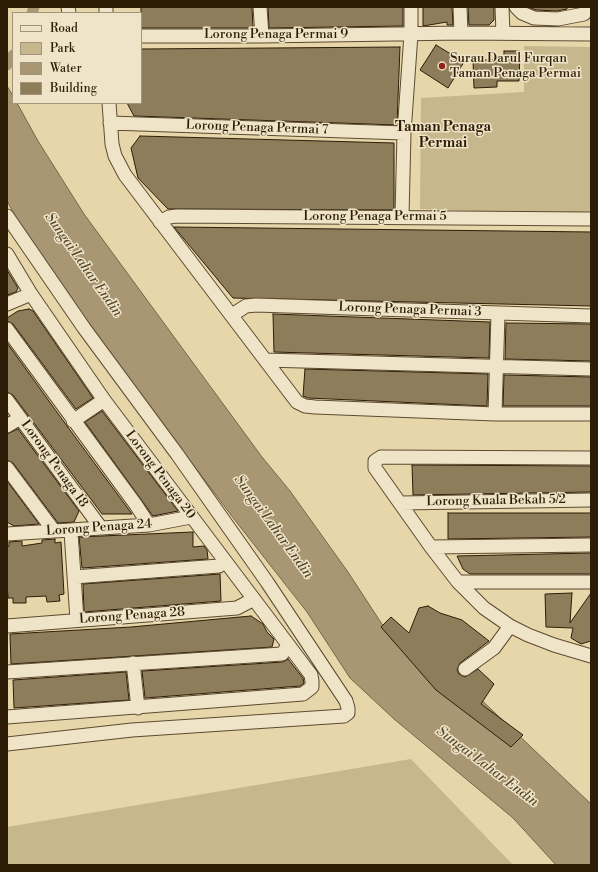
<!DOCTYPE html>
<html>
<head>
<meta charset="utf-8">
<style>
	body { margin:0 }
	#map { position:relative; width:598px; height:872px; overflow:hidden; background:#e7d6a9; font-family:"Libre Bodoni",serif }
	canvas { display:block }
	.frame { position:absolute; inset:0; border:8px solid #2d1d07; pointer-events:none }
	.legend { position:absolute; left:12px; top:12px; width:130px; height:92px; box-sizing:border-box; background:#efe4c7; border:1px solid #a1947a; margin:0; padding:5px 7px; list-style:none; font-size:12px; color:#2d1d07 }
	.legend li { display:flex; align-items:center; gap:8px; height:20px }
	.legend b { width:20px; border:1px solid #a1947a }
</style>
</head>
<body>
<div id="map">
<canvas width="598" height="872"></canvas>
<div class="frame"></div>
<ul class="legend">
<li><b style="height:5px;background:#efe4c7"></b>Road</li>
<li><b style="height:11px;background:#c7b78d"></b>Park</li>
<li><b style="height:11px;background:#a89772"></b>Water</li>
<li><b style="height:11px;background:#8e7d5b"></b>Building</li>
</ul>
</div>
<script>
const context = document.querySelector('canvas').getContext('2d');
context.lineJoin = 'round';
function fill(path, color) { context.fillStyle = color; context.fill(path, 'evenodd'); }
const shape = rows => new Path2D(rows.map(r => 'M' + r).join(''));
function stroke(path, color, width, dash) { context.strokeStyle = color; context.lineWidth = width; context.lineCap = dash ? 'butt' : 'round'; context.setLineDash(dash || []); context.stroke(path); }
function label(font, color, halo, rows, align = 'center') {
  context.font = font + ' "Libre Bodoni",serif'; context.lineWidth = 3; context.setLineDash([]); context.textBaseline = 'middle'; context.strokeStyle = halo; context.fillStyle = color; for (const [text, x, y, turn = 0] of rows) {
    context.save(); context.translate(x, y); context.rotate((+turn || 0) * Math.PI / 180); context.textAlign = isNaN(turn) ? turn : align; if (halo) context.strokeText(text, 0, 0); context.fillText(text, 0, 0); context.restore();
  }
}
fill(shape([
	[524,46,590,47,591,215,420,209,421,98,524,92],
	[411,759,513,865,7,865,7,827]
]), '#c7b78d');
const water = shape([
	[7,86,13,96,13,103,17,103,38,141,84,214,262,457,290,491,348,572,393,641,473,692,591,804,591,865,556,865,513,818,394,719,350,678,307,612,234,519,84,320,18,221,7,201,7,86]
]);
fill(water, '#a89772');
stroke(water, '#776647', 1);
stroke(shape([
	[32,13,34,7],
	[7,65,13,55]
]), '#a89772', 11);
const building = shape([
	[141,7,252,7,253,28,141,28,141,7],
	[268,7,403,7,403,26,269,28,268,7],
	[423,7,452,7,453,25,447,25,447,22,423,26,423,7],
	[468,7,494,7,494,20,489,25,469,25,468,7],
	[528,7,567,7,567,9,557,11,536,10,528,7],
	[436,45,464,62,448,88,420,70,436,45],
	[400,47,397,125,134,116,127,103,141,103,141,49,400,47],
	[504,51,520,51,519,81,497,81,497,87,474,88,473,61,504,59,504,51],
	[140,136,394,143,394,210,168,209,138,178,131,148,140,136],
	[174,227,591,232,591,306,233,298,174,227],
	[7,270,18,288,16,292,7,295,7,270],
	[29,309,33,311,93,398,76,409,13,324,7,321,7,318,18,311,29,309],
	[273,314,490,322,489,358,274,352,273,314],
	[506,323,591,324,591,361,505,359,506,323],
	[7,343,67,426,132,514,102,514,13,395,7,392,7,343],
	[305,369,488,374,487,406,308,398,303,396,305,369],
	[504,375,591,377,591,406,503,406,504,375],
	[102,411,178,511,153,516,85,422,102,411],
	[18,429,79,511,74,522,58,523,13,463,7,460,7,434,18,429],
	[412,465,591,466,591,492,413,495,412,465],
	[7,481,39,524,14,526,7,522,7,481],
	[448,513,591,513,591,537,448,539,448,513],
	[193,532,193,547,204,546,207,550,208,559,82,568,79,537,193,532],
	[55,539,55,543,61,542,64,594,59,595,60,601,47,602,46,596,26,597,26,603,13,603,13,598,8,598,7,583,7,547,9,546,9,542,22,541,22,546,42,543,42,540,55,539],
	[591,553,591,574,470,574,463,569,457,556,591,553],
	[220,574,221,601,84,612,83,584,220,574],
	[572,593,570,623,591,593,591,641,581,644,571,638,573,628,546,627,545,594,572,593],
	[428,606,440,613,462,620,489,641,460,663,457,670,459,674,465,677,478,669,494,684,481,704,523,735,511,747,436,690,381,627,391,617,409,633,419,608,428,606],
	[251,616,263,624,267,632,274,639,272,647,11,664,10,634,131,627,251,616],
	[288,659,303,678,304,683,300,686,145,698,142,671,283,662,288,659],
	[126,672,129,700,14,708,13,680,126,672]
]);
fill(building, '#8e7d5b');
stroke(building, '#2d1d07', 1);
const minor = shape([
	[68,7,69,13],
	[106,7,106,13],
	[260,7,262,36],
	[460,7,461,33],
	[502,7,503,33],
	[516,7,522,13,534,18,558,19,584,14,588,7],
	[141,36,262,36,461,33,591,34],
	[109,103,112,144,115,156,125,175,297,402,305,406,315,407,495,414,591,414],
	[110,123,404,133],
	[7,216,84,328,177,454,267,582,346,701,348,708,348,713,344,716,132,730,7,744],
	[402,216,404,133,411,34,411,7],
	[160,222,169,217,177,216,591,219],
	[7,254,31,294,104,400,311,675,312,681,312,687,303,694,7,717],
	[7,304,31,294],
	[232,315,246,306,256,305,591,316],
	[7,329,136,505,149,525],
	[265,360,591,369],
	[7,400,101,528],
	[495,414,498,314],
	[73,421,104,400],
	[7,426,20,418],
	[591,458,381,457,375,461,375,468,431,547,458,582,484,608,510,626,528,635,554,645,591,656],
	[7,468,54,531],
	[401,503,591,500],
	[71,532,77,620],
	[7,534,149,525,191,517],
	[431,547,591,545],
	[74,577,219,566,225,561],
	[458,582,591,582],
	[7,626,237,608,254,599],
	[133,663,138,708],
	[465,669,494,648,510,626],
	[7,672,282,654,288,646]
]);
stroke(minor, '#5c4b30', 15);
stroke(minor, '#efe4c7', 13);
for (const [x, y, r, color] of [
	[442,66,4,"#8f2418"]
]) { const dot = new Path2D(); dot.arc(x, y, r, 0, 2 * Math.PI); context.fillStyle = color; context.fill(dot); stroke(dot, '#efe4c7', 1.5); }
label('13px', '#2d1d07', '#efe4c7', [
	["Lorong Penaga Permai 9",276,35],
	["Lorong Penaga Permai 7",257,128,2],
	["Lorong Penaga Permai 5",375,217],
	["Lorong Penaga Permai 3",410,310,2],
	["Lorong Penaga 18",54,464,54],
	["Lorong Penaga 20",160,475,53],
	["Lorong Kuala Bekah 5/2",496,501,-1],
	["Lorong Penaga 24",99,528,-4],
	["Lorong Penaga 28",132,616,-4]
]);
label('13px', '#2d1d07', '#efe4c7', [
	["Surau Darul Furqan",450,59],
	["Taman Penaga Permai",450,74]
], 'left');
label('bold 14px', '#2d1d07', '#efe4c7', [
	["Taman Penaga",443,128],
	["Permai",443,144]
]);
label('italic 14px', '#58482c', '#efe4c7', [
	["Sungai Lahar Endin",83,265,55],
	["Sungai Lahar Endin",273,527,54],
	["Sungai Lahar Endin",487,767,37]
]);
</script>
</body>
</html>
